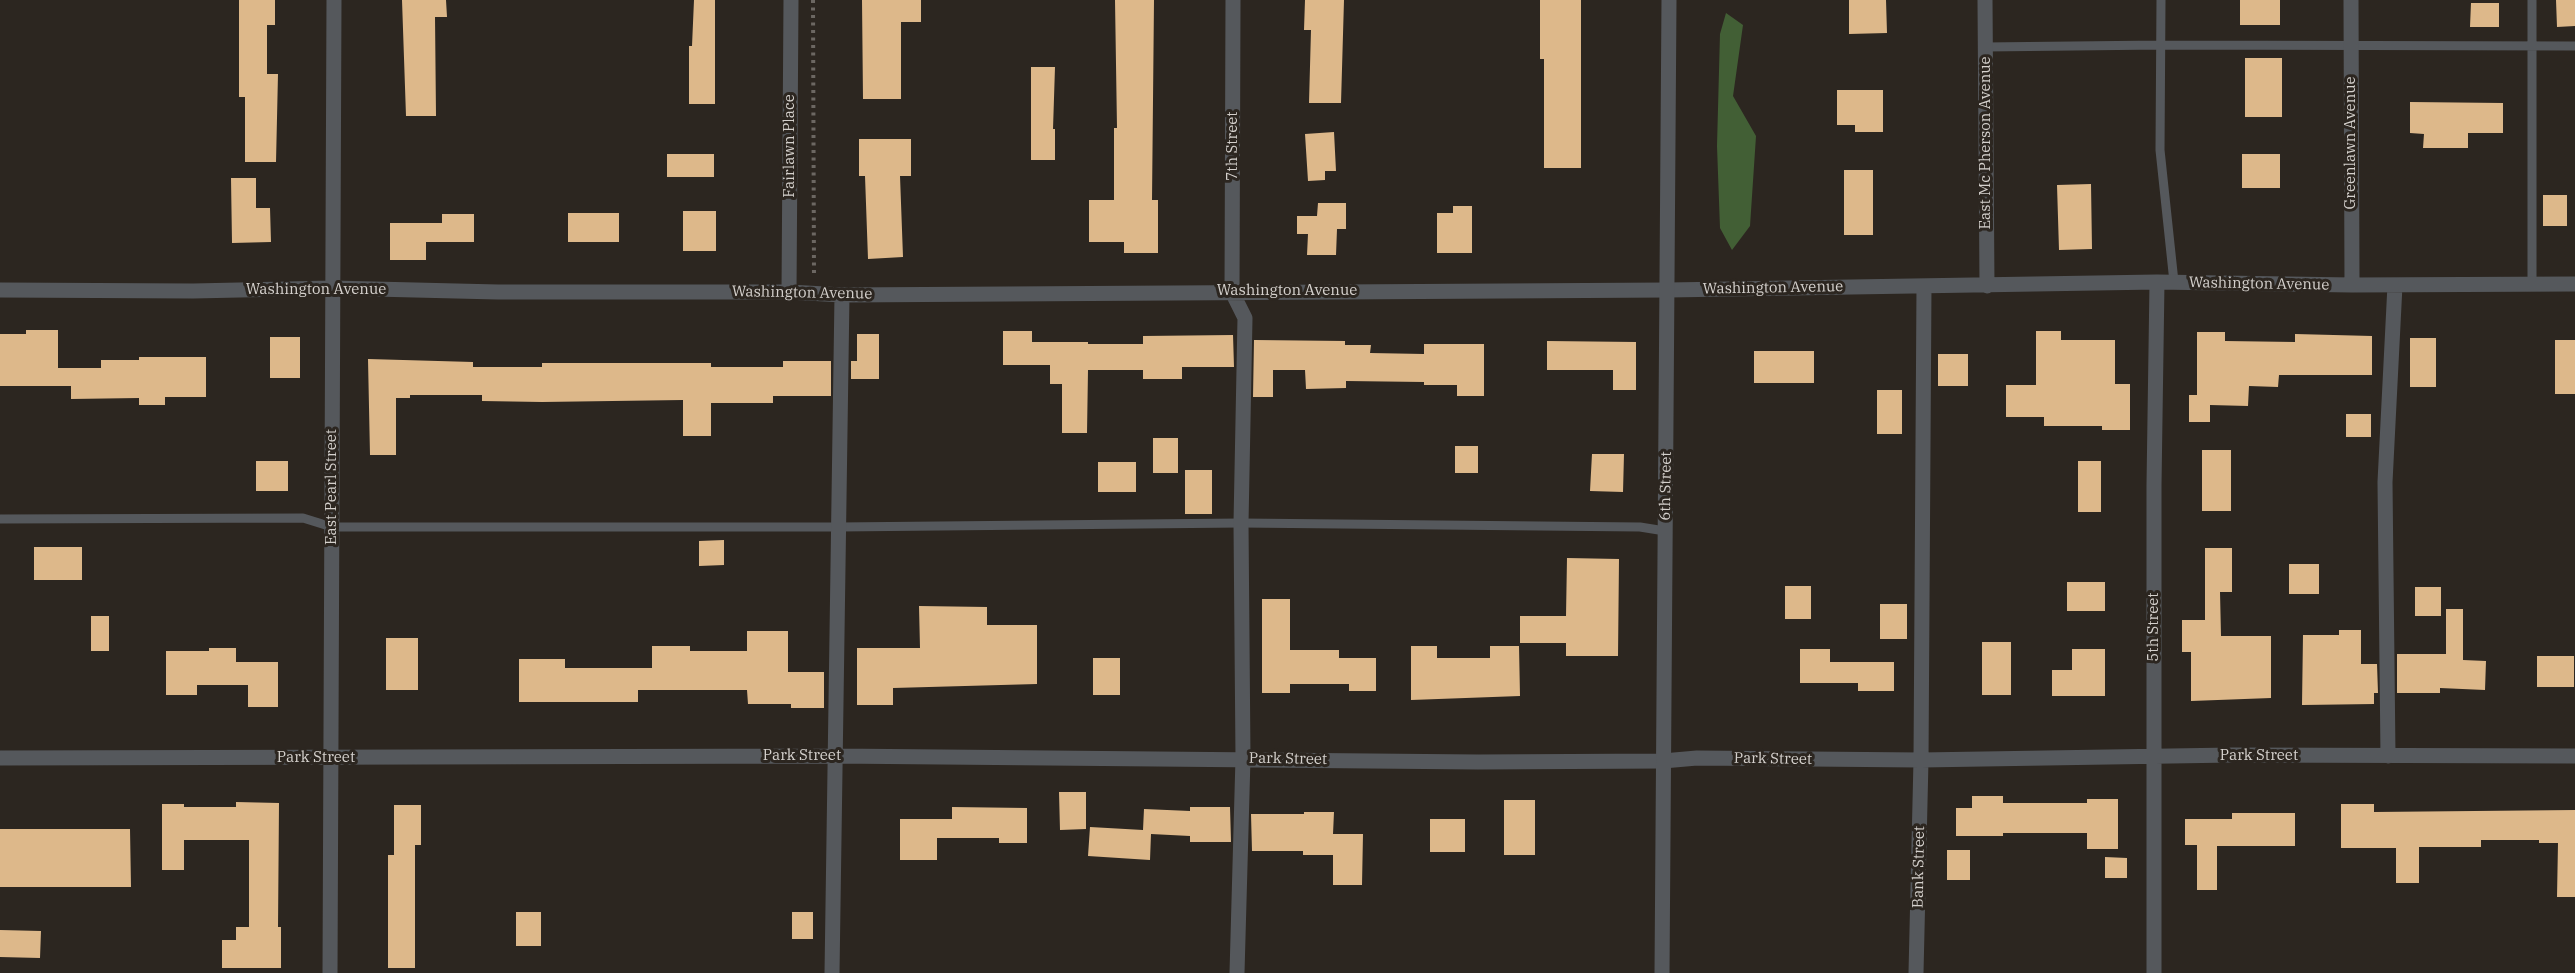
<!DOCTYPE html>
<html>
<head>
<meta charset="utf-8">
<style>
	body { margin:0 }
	canvas { display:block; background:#2c2620 }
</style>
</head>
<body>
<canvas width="2575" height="973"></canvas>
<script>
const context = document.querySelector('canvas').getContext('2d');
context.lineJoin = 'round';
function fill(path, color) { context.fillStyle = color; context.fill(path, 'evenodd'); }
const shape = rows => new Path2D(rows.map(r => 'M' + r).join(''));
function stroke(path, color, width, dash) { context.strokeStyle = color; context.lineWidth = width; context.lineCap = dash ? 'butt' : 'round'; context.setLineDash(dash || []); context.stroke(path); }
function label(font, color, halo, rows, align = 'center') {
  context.font = font + ' "IBM Plex Serif",serif'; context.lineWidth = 6; context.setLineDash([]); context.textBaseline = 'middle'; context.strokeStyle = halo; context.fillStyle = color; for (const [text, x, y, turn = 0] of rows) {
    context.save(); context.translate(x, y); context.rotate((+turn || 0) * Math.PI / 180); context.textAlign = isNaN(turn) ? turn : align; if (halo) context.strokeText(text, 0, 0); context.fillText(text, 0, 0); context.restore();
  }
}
fill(shape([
	[1726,13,1743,25,1733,96,1756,136,1750,226,1732,250,1720,228,1717,146,1720,34]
]), '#425f35');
fill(shape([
	[239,0,275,0,275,25,267,25,267,74,278,74,276,162,245,162,245,97,239,97],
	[402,0,446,0,447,17,435,17,436,116,406,116],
	[694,0,715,0,715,104,689,104,689,46,692,46],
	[862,0,921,0,921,22,901,22,901,99,863,99],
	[1115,0,1154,0,1152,200,1158,200,1158,253,1124,253,1124,242,1089,242,1089,200,1114,200,1114,128,1117,128],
	[1305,0,1344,0,1341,103,1309,103,1311,30,1304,30],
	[1540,0,1581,0,1581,168,1544,168,1544,59,1540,59],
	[1849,0,1886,0,1887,33,1849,34],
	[2240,0,2280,0,2280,25,2240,25],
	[2556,0,2575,0,2575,26,2557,27],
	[2471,3,2499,3,2499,27,2470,27],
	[2245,58,2282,58,2282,117,2245,117],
	[1031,67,1055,67,1053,129,1055,129,1055,160,1031,160],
	[1837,90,1883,90,1883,132,1855,132,1855,125,1837,125],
	[2410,102,2503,103,2503,133,2468,133,2468,148,2423,148,2424,134,2410,133],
	[1334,132,1336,171,1325,171,1325,180,1308,181,1305,134],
	[859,139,911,139,911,176,900,176,903,257,868,259,865,176,859,176],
	[667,154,714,154,714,177,667,177],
	[2242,154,2280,154,2280,188,2242,188],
	[1844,170,1873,170,1873,235,1844,235],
	[231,178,256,178,256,208,270,208,271,242,232,243],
	[2091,184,2092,249,2059,250,2057,185],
	[2543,195,2567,195,2567,226,2543,226],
	[1318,203,1346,203,1346,229,1337,229,1336,255,1307,255,1308,234,1297,234,1297,216,1317,216],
	[1453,206,1472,206,1472,253,1437,253,1437,213,1453,213],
	[683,211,716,211,716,251,683,251],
	[568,213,619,213,619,242,568,242],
	[442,214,474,214,474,242,426,242,426,260,390,260,390,223,442,223],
	[26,330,58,330,58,368,101,368,101,360,139,360,139,357,206,357,206,397,165,397,165,405,139,405,139,398,71,399,71,386,0,386,0,334,26,334],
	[1003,331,1032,331,1032,342,1088,342,1088,344,1143,344,1143,336,1233,335,1234,367,1182,367,1182,379,1143,379,1143,370,1088,370,1087,433,1062,433,1062,384,1050,384,1050,365,1003,365],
	[2036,331,2061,331,2061,340,2115,340,2115,384,2130,384,2130,430,2102,430,2102,426,2044,426,2044,417,2006,417,2006,385,2036,385],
	[2197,332,2225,332,2225,341,2295,342,2295,334,2372,336,2372,375,2279,375,2278,387,2249,386,2248,406,2210,405,2210,422,2189,422,2189,395,2197,395],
	[857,334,879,334,879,379,851,379,851,361,857,361],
	[270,337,300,337,300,378,270,378],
	[2410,338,2436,338,2436,387,2410,387],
	[1254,340,1345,341,1345,345,1371,345,1370,353,1424,354,1424,344,1484,344,1484,396,1457,396,1457,385,1424,385,1424,382,1346,381,1346,388,1306,389,1305,370,1273,370,1273,397,1253,397],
	[2555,340,2575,340,2575,394,2555,394],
	[1547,341,1636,342,1636,390,1613,390,1613,370,1547,370],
	[1754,351,1814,351,1814,383,1754,383],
	[1938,354,1968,354,1968,386,1938,386],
	[368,359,473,362,473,367,542,367,542,363,711,363,711,367,783,367,783,361,831,361,831,396,773,396,773,403,711,403,711,436,683,436,683,400,542,402,482,401,482,395,410,395,410,398,396,398,396,455,370,455],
	[1877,390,1902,390,1902,434,1877,434],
	[2346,414,2371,414,2371,437,2346,437],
	[1153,438,1178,438,1178,473,1153,473],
	[1455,446,1478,446,1478,473,1455,473],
	[2202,450,2231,450,2231,511,2202,511],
	[1592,454,1624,454,1623,492,1590,491],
	[256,461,288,461,288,491,256,491],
	[2078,461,2101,461,2101,512,2078,512],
	[1098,462,1136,462,1136,492,1098,492],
	[1185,470,1212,470,1212,514,1185,514],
	[724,540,724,565,699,566,699,541],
	[34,547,82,547,82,580,34,580],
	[2205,548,2232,548,2232,592,2220,592,2221,636,2271,636,2271,698,2191,701,2191,652,2182,652,2182,620,2205,620],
	[1567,558,1619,559,1618,656,1566,656,1566,643,1520,643,1520,616,1566,616],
	[2289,564,2319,564,2319,594,2289,594],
	[2067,582,2105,582,2105,611,2067,611],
	[1785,586,1811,586,1811,619,1785,619],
	[2415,587,2441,587,2441,616,2415,616],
	[1262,599,1290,599,1290,650,1339,650,1339,658,1376,658,1376,691,1349,691,1349,684,1290,684,1290,693,1262,693],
	[1880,604,1907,604,1907,639,1880,639],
	[919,606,987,607,987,625,1037,625,1037,684,893,688,893,705,857,705,857,648,920,648],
	[2446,609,2463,609,2463,660,2486,661,2485,690,2440,688,2440,693,2397,693,2397,654,2446,654],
	[91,616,109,616,109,651,91,651],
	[2339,630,2361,630,2361,664,2377,664,2378,693,2374,693,2374,704,2302,705,2303,635,2339,635],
	[747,631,788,631,788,672,824,672,824,708,791,708,791,704,748,704,747,690,638,690,638,702,519,702,519,659,565,659,565,668,652,668,652,646,690,646,690,651,747,651],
	[386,638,418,638,418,690,386,690],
	[1982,642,2011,642,2011,695,1982,695],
	[1411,646,1437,646,1437,658,1490,658,1490,646,1519,646,1520,696,1411,700],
	[209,648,236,648,236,662,278,662,278,707,248,707,248,685,197,685,197,695,166,695,166,651,209,651],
	[1800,649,1830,649,1830,662,1894,662,1894,691,1858,691,1858,683,1800,683],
	[2072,649,2105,649,2105,696,2052,696,2052,670,2072,670],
	[2537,656,2574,656,2574,687,2537,687],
	[1093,658,1120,658,1120,695,1093,695],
	[1059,792,1086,792,1086,829,1060,830],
	[1972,796,2003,796,2003,803,2087,803,2087,799,2118,799,2118,849,2087,849,2087,833,2003,833,2003,836,1956,836,1956,808,1972,808],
	[1504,800,1535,800,1535,855,1504,855],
	[236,802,279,803,278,927,281,927,281,968,222,968,222,940,236,940,236,927,249,927,249,840,184,840,184,870,162,870,162,804,184,804,184,807,236,807],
	[2341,804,2374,804,2374,812,2575,810,2575,897,2557,897,2558,843,2539,843,2539,840,2481,840,2481,847,2419,847,2419,883,2396,883,2396,848,2341,848],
	[394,805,421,805,421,845,415,845,415,968,388,968,388,855,394,855],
	[952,807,1027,808,1027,843,999,843,999,838,937,838,937,860,900,860,900,819,952,819],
	[1190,807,1230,807,1231,842,1190,842,1190,836,1151,834,1150,860,1088,856,1090,827,1143,830,1144,809,1190,811],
	[1304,812,1334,812,1333,834,1363,834,1362,885,1333,885,1333,855,1303,855,1303,851,1252,851,1251,814,1304,814],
	[2232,813,2295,813,2295,846,2217,846,2217,890,2197,890,2197,845,2185,845,2185,819,2232,819],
	[1430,819,1465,819,1465,852,1430,852],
	[0,829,130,829,131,887,0,887],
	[1947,850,1970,850,1970,880,1947,880],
	[2105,857,2127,858,2127,878,2105,878],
	[516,912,541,912,541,946,516,946],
	[792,912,813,912,813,939,792,939],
	[0,930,41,931,40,958,0,957]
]), '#ddb88a');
stroke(shape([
	[813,0,814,276]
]), '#6c6762', 4, [3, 4.5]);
stroke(shape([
	[2161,0,2160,150,2174,282],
	[2532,0,2532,284],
	[1985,47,2161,45,2575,46],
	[0,519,303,518,332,527,839,527,1241,523,1640,527,1665,531]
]), '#55585c', 9);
stroke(shape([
	[1233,0,1232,292,1245,318,1241,523,1243,758,1237,973],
	[1985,0,1987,286],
	[2351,0,2352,285],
	[0,290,193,291,332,288,498,292,789,292,842,295,1668,290,2157,282,2352,285,2575,284],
	[789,292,791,0],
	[2388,756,2385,482,2395,285],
	[0,758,835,756,1478,762,1663,761,1697,758,1921,760,2233,755,2575,756],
	[330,973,334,0],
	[832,973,842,295],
	[1916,973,1921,760,1924,286],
	[2154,973,2154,485,2157,282]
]), '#55585c', 15);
stroke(shape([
	[1662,973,1669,0]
]), '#55585c', 15);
label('15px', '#d5d1cd', '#2c2620', [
	["East Mc Pherson Avenue",1986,143,-90],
	["Greenlawn Avenue",2351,143,-90],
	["Fairlawn Place",790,146,-90],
	["7th Street",1233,146,-90],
	["Washington Avenue",2259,284,1],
	["Washington Avenue",1773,288,-1],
	["Washington Avenue",316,290],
	["Washington Avenue",1287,291],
	["Washington Avenue",802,293,1],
	["6th Street",1666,486,-89],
	["East Pearl Street",332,487,-90],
	["5th Street",2154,627,-90],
	["Park Street",802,756],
	["Park Street",2259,756],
	["Park Street",316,758],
	["Park Street",1288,759,1],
	["Park Street",1773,759,1],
	["Bank Street",1919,867,-89]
]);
</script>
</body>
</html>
